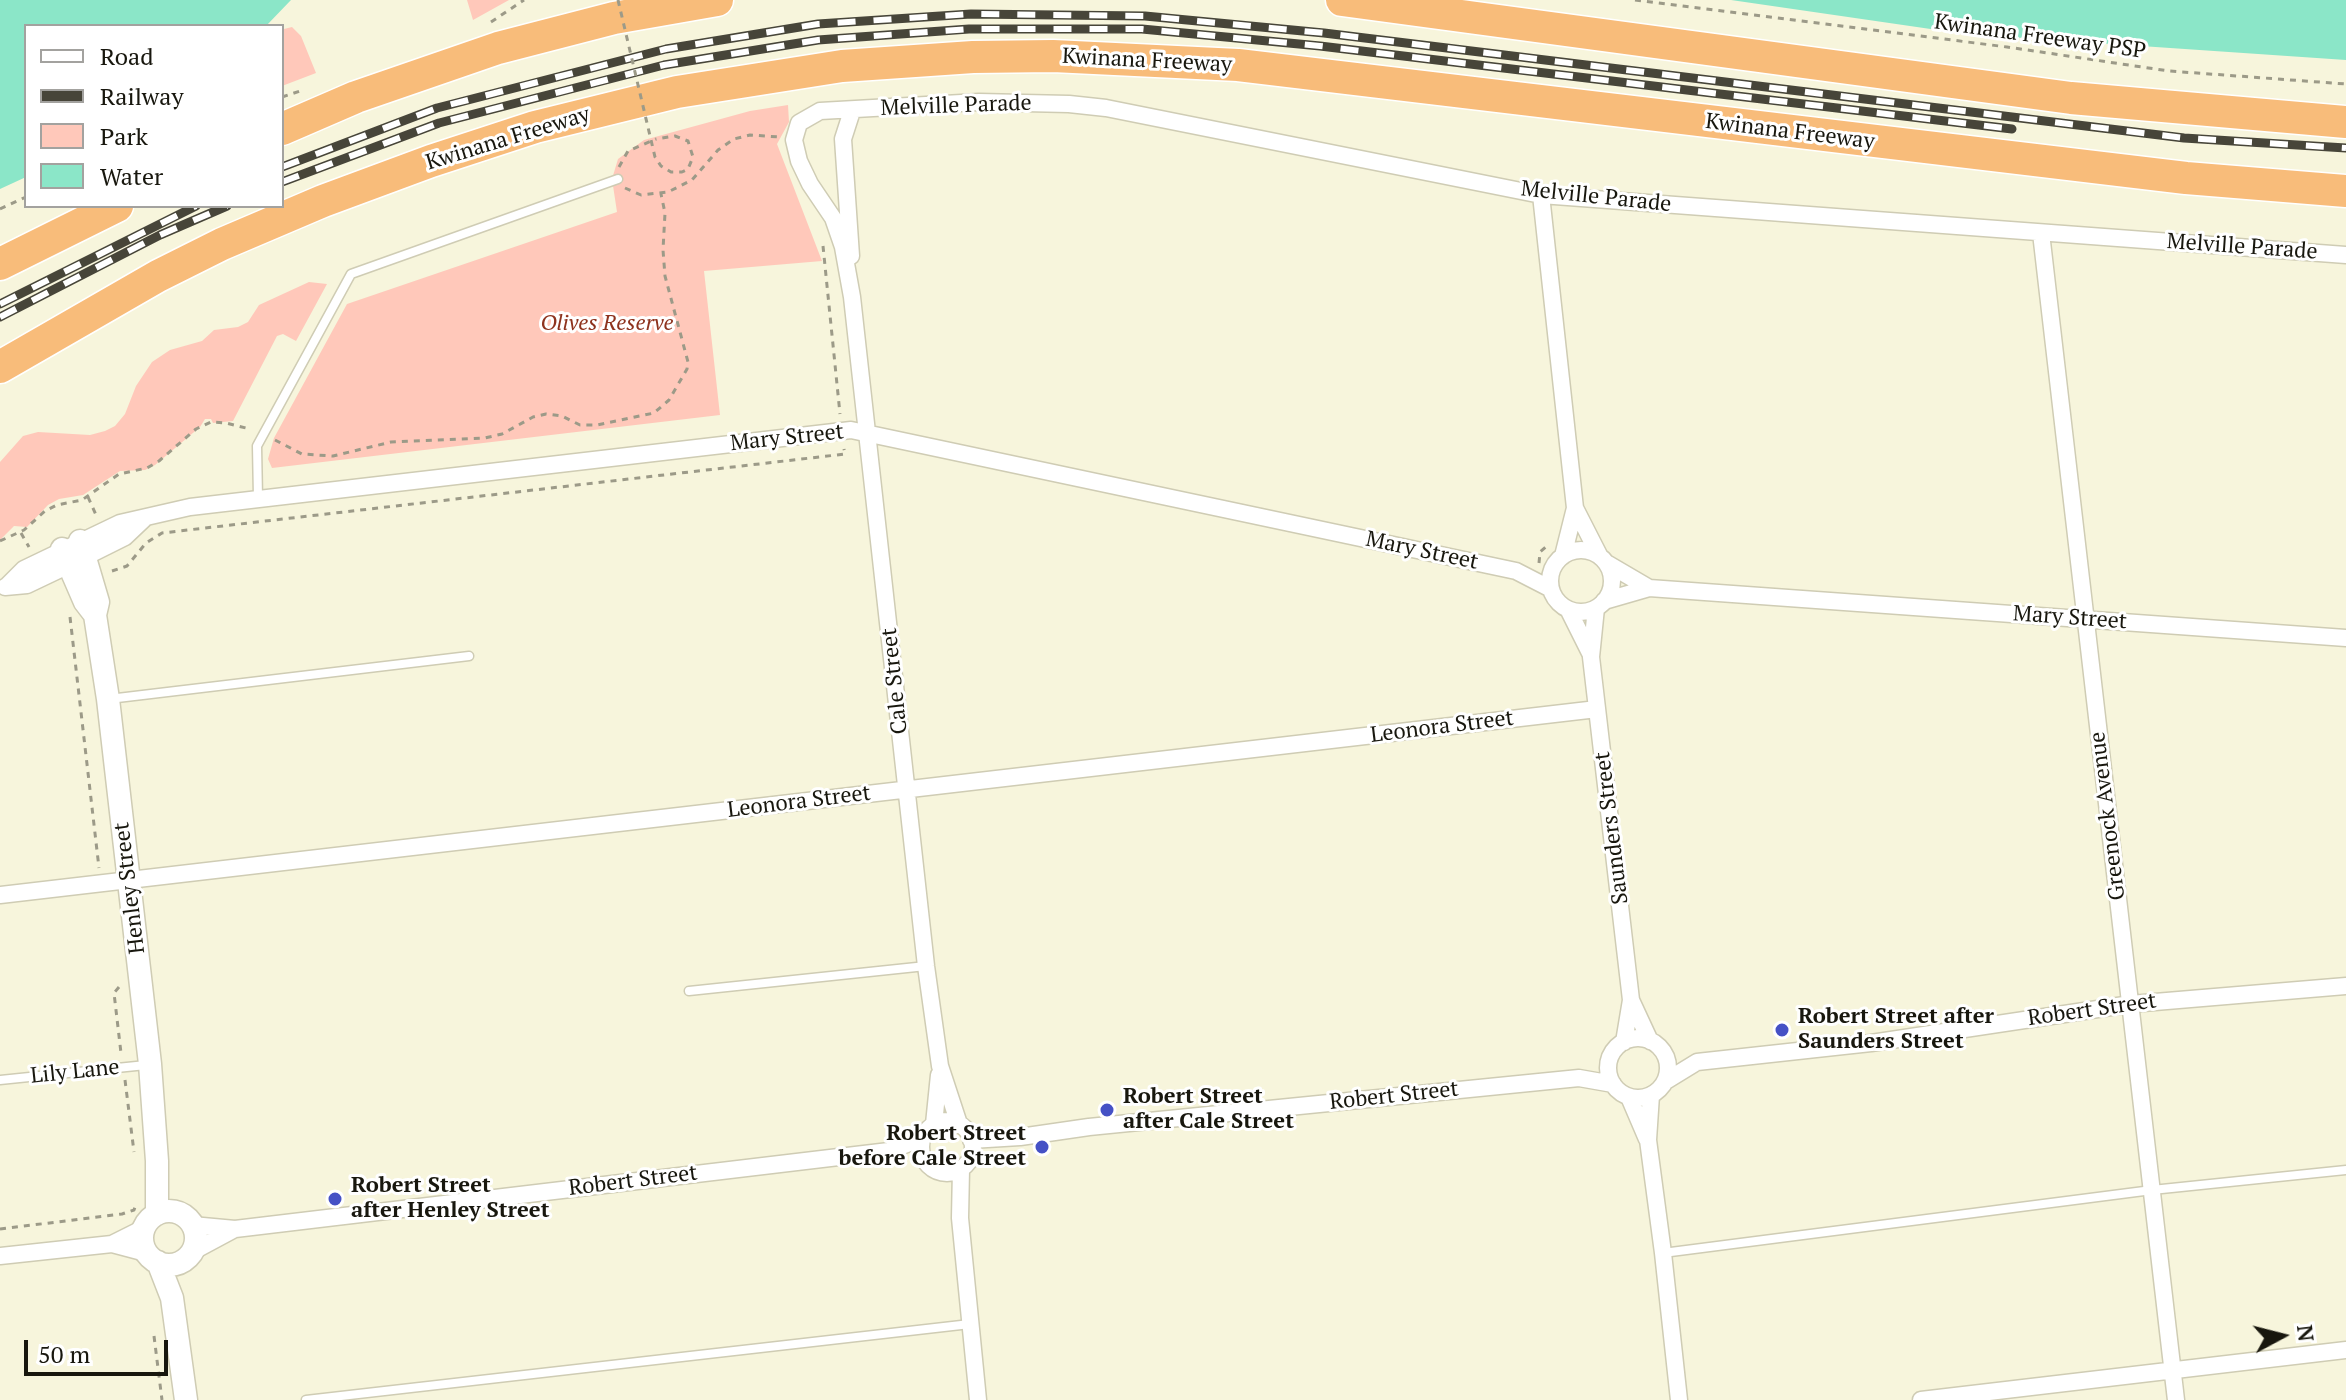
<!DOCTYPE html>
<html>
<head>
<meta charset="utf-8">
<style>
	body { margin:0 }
	#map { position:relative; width:2346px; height:1400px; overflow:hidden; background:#f7f5dc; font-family:"PT Serif",serif }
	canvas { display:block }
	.legend { position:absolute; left:24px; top:24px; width:260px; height:184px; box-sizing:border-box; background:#fff; border:2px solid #a3a29f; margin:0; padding:10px 14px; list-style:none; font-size:24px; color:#18170e }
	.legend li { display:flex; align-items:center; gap:16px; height:40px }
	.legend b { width:40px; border:2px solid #a3a29f }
	.north { position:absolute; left:2242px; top:1296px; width:80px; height:80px; -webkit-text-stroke:6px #fff; paint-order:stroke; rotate:83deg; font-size:22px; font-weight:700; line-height:32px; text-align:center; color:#18170e }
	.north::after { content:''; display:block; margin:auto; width:28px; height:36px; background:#18170e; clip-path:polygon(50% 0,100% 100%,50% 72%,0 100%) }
	.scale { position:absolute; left:24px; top:1340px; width:144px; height:36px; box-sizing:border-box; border:4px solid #18170e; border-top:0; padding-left:10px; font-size:24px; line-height:28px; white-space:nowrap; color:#18170e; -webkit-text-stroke:6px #fff; paint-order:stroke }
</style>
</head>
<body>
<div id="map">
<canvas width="2346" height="1400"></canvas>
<ul class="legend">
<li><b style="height:10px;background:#fff"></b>Road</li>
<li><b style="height:10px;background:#474539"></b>Railway</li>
<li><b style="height:22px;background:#ffc8ba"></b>Park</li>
<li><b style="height:22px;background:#8be6c8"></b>Water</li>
</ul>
<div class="north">N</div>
<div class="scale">50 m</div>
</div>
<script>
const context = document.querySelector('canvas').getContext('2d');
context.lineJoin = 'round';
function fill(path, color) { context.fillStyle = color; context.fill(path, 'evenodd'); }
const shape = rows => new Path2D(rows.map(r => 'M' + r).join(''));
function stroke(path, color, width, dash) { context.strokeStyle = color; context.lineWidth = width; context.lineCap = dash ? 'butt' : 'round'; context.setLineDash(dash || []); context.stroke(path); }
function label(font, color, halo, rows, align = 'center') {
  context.font = font + ' "PT Serif",serif'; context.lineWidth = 6; context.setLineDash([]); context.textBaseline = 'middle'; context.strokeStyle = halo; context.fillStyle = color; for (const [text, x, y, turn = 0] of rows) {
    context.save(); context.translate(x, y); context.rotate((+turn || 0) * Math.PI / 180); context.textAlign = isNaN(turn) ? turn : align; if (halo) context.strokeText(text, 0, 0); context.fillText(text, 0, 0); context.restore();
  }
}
fill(shape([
	[467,0,509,0,473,20],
	[292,27,301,36,316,73,282,86,282,34,284,29],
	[788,105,789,122,777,144,822,261,704,271,720,415,272,468,268,459,274,438,347,304,617,212,612,179,618,159,644,140,750,111],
	[309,282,327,284,296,341,283,334,277,336,233,421,213,423,211,419,205,419,200,427,155,465,145,470,120,471,83,495,59,499,48,505,27,527,14,526,0,540,0,462,23,436,38,432,90,435,105,431,115,426,125,414,136,386,152,362,170,350,202,341,214,330,238,327,248,322,259,305]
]), '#ffc8ba');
fill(shape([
	[0,0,291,0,266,26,26,26,26,177,0,189],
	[1731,0,2346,0,2346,60,1965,34]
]), '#8be6c8');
const service = shape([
	[258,498,257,446,351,274,618,179],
	[109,699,469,656],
	[689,991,926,966],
	[0,1080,146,1065],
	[1663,1253,2152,1190,2346,1170],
	[306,1400,970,1324]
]);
const minor = shape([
	[1541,195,1575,508,1599,555],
	[2041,233,2176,1400],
	[851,256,843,139,852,111],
	'1550 581a31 31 0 1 1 62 0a31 31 0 1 1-62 0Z',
	[1563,556,1575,508],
	[1608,564,1649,588],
	[7,586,24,569,120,523,190,507,851,430,1516,571,1551,589],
	[5,587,27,585,69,565,125,537,144,519],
	[1604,601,1649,588,2346,638],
	[1596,608,1591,657,1631,1000,1624,1042],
	[1568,609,1591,655],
	[0,895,1597,709],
	[1631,1000,1650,1041],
	'1608 1068a30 30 0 1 1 60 0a30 30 0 1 1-60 0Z',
	[1666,1081,1697,1062,1871,1043,2131,1004,2346,986],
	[1651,1095,1648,1140,1663,1253,1679,1400],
	[1629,1097,1647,1139],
	'921 1147a26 26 0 1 1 52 0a26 26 0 1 1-52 0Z',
	[934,1124,939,1075],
	[959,1124,940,1066,926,966,852,297,843,247,833,218,810,184,799,161,794,140,799,123,820,111,979,102,1069,104,1106,108,1541,195,2346,255],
	[971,1140,1020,1137,1089,1127,1579,1078,1613,1084],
	[961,1169,960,1218,978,1400],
	[192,1225,235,1229,889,1151,922,1138],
	[112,1244,146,1253],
	[192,1252,233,1230],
	[0,1256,112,1244,144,1228],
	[1921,1400,2346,1350]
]);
const tertiary = shape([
	[80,541,98,602,95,615,108,699,150,1064,157,1161,157,1214],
	[62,549,85,602,95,615],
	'142 1238a27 27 0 1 1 54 0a27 27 0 1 1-54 0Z',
	[158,1262,172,1298,186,1400]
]);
const motorway = shape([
	[1342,0,2071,98,2346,122],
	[282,129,356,97,498,48,614,18,717,0],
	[0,264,117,206],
	[0,367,158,276,222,244,323,201,431,161,535,127,677,92,842,66,973,57,1053,56,1238,65,2186,178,2346,191]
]);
stroke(service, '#cfccb4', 11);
stroke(minor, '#cfccb4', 19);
stroke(tertiary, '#cfccb4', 25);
stroke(motorway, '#fff', 35);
stroke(shape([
	[1635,0,2007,47,2169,71,2346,84],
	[491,22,524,0],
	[282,97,303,90],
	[619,167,628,151,656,139],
	[625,188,641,195,668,192,692,180,718,150,734,139,750,135,779,137],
	[0,209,26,197],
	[823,246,840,414],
	[275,440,302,454,333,456,391,442,485,438,502,434,533,417,546,414,562,416,580,425,597,425,654,413,669,400,687,369,688,362,665,276,663,250,665,213,661,194],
	[88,497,96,515],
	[21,533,29,547],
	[0,541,24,530,45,511,57,505,82,500,119,474,147,468,159,461,196,429,211,422,226,423,250,429],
	[1539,563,1540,552,1547,546],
	[112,571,127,566,146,543,162,533,845,454,844,449],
	[70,617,99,868],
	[119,987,114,993,121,1053],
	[125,1080,134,1152],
	[0,1229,122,1214,134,1210,135,1207],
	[154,1336,162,1400]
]), '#9c9a88', 3, [6, 6]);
stroke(service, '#fff', 8);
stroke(minor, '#fff', 16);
stroke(tertiary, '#fff', 22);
stroke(motorway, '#f8bc7a', 32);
const rail = shape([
	[282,167,437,108,666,49,818,24,971,14,1145,16,1324,33,2184,138,2346,148],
	[282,182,439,123,664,65,818,40,969,29,1142,29,1320,46,2012,129],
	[0,304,196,206],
	[0,317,160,235,227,206]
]);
stroke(rail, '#474539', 9);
stroke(rail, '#fff', 6, [18]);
stroke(shape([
	[618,0,655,157,661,166,671,172,682,172,688,169,693,157,688,141,675,136,656,139]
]), '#9c9a88', 3, [6, 6]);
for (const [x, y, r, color] of [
	[1782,1030,8,"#4551c5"],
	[1107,1110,8,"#4551c5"],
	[1042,1147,8,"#4551c5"],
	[335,1199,8,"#4551c5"]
]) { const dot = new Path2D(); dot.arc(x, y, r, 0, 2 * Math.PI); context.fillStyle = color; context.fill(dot); stroke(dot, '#fff', 3); }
label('22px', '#18170e', '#fff', [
	["Kwinana Freeway PSP",2040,37,8],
	["Kwinana Freeway",1147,61,3],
	["Melville Parade",956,106,-2],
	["Kwinana Freeway",1790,132,7],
	["Kwinana Freeway",508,139,-17],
	["Melville Parade",1596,197,6],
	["Melville Parade",2242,247,4],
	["Mary Street",787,438,-6],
	["Mary Street",1422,551,12],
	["Mary Street",2070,618,4],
	["Cale Street",895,681,-96],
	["Leonora Street",1442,727,-7],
	["Leonora Street",799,802,-7],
	["Greenock Avenue",2108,816,-97],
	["Saunders Street",1612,828,-97],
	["Henley Street",130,888,-97],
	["Robert Street",2092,1010,-8],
	["Lily Lane",75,1072,-6],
	["Robert Street",1394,1096,-6],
	["Robert Street",633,1181,-7]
]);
label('italic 22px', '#8e331e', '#fff', [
	["Olives Reserve",607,324]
]);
label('bold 22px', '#18170e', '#fff', [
	["Robert Street after",1798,1017],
	["Saunders Street",1798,1042],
	["Robert Street",1123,1097],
	["after Cale Street",1123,1122],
	["Robert Street",1026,1134,"right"],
	["before Cale Street",1026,1159,"right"],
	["Robert Street",351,1186],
	["after Henley Street",351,1211]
], 'left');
</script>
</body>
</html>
